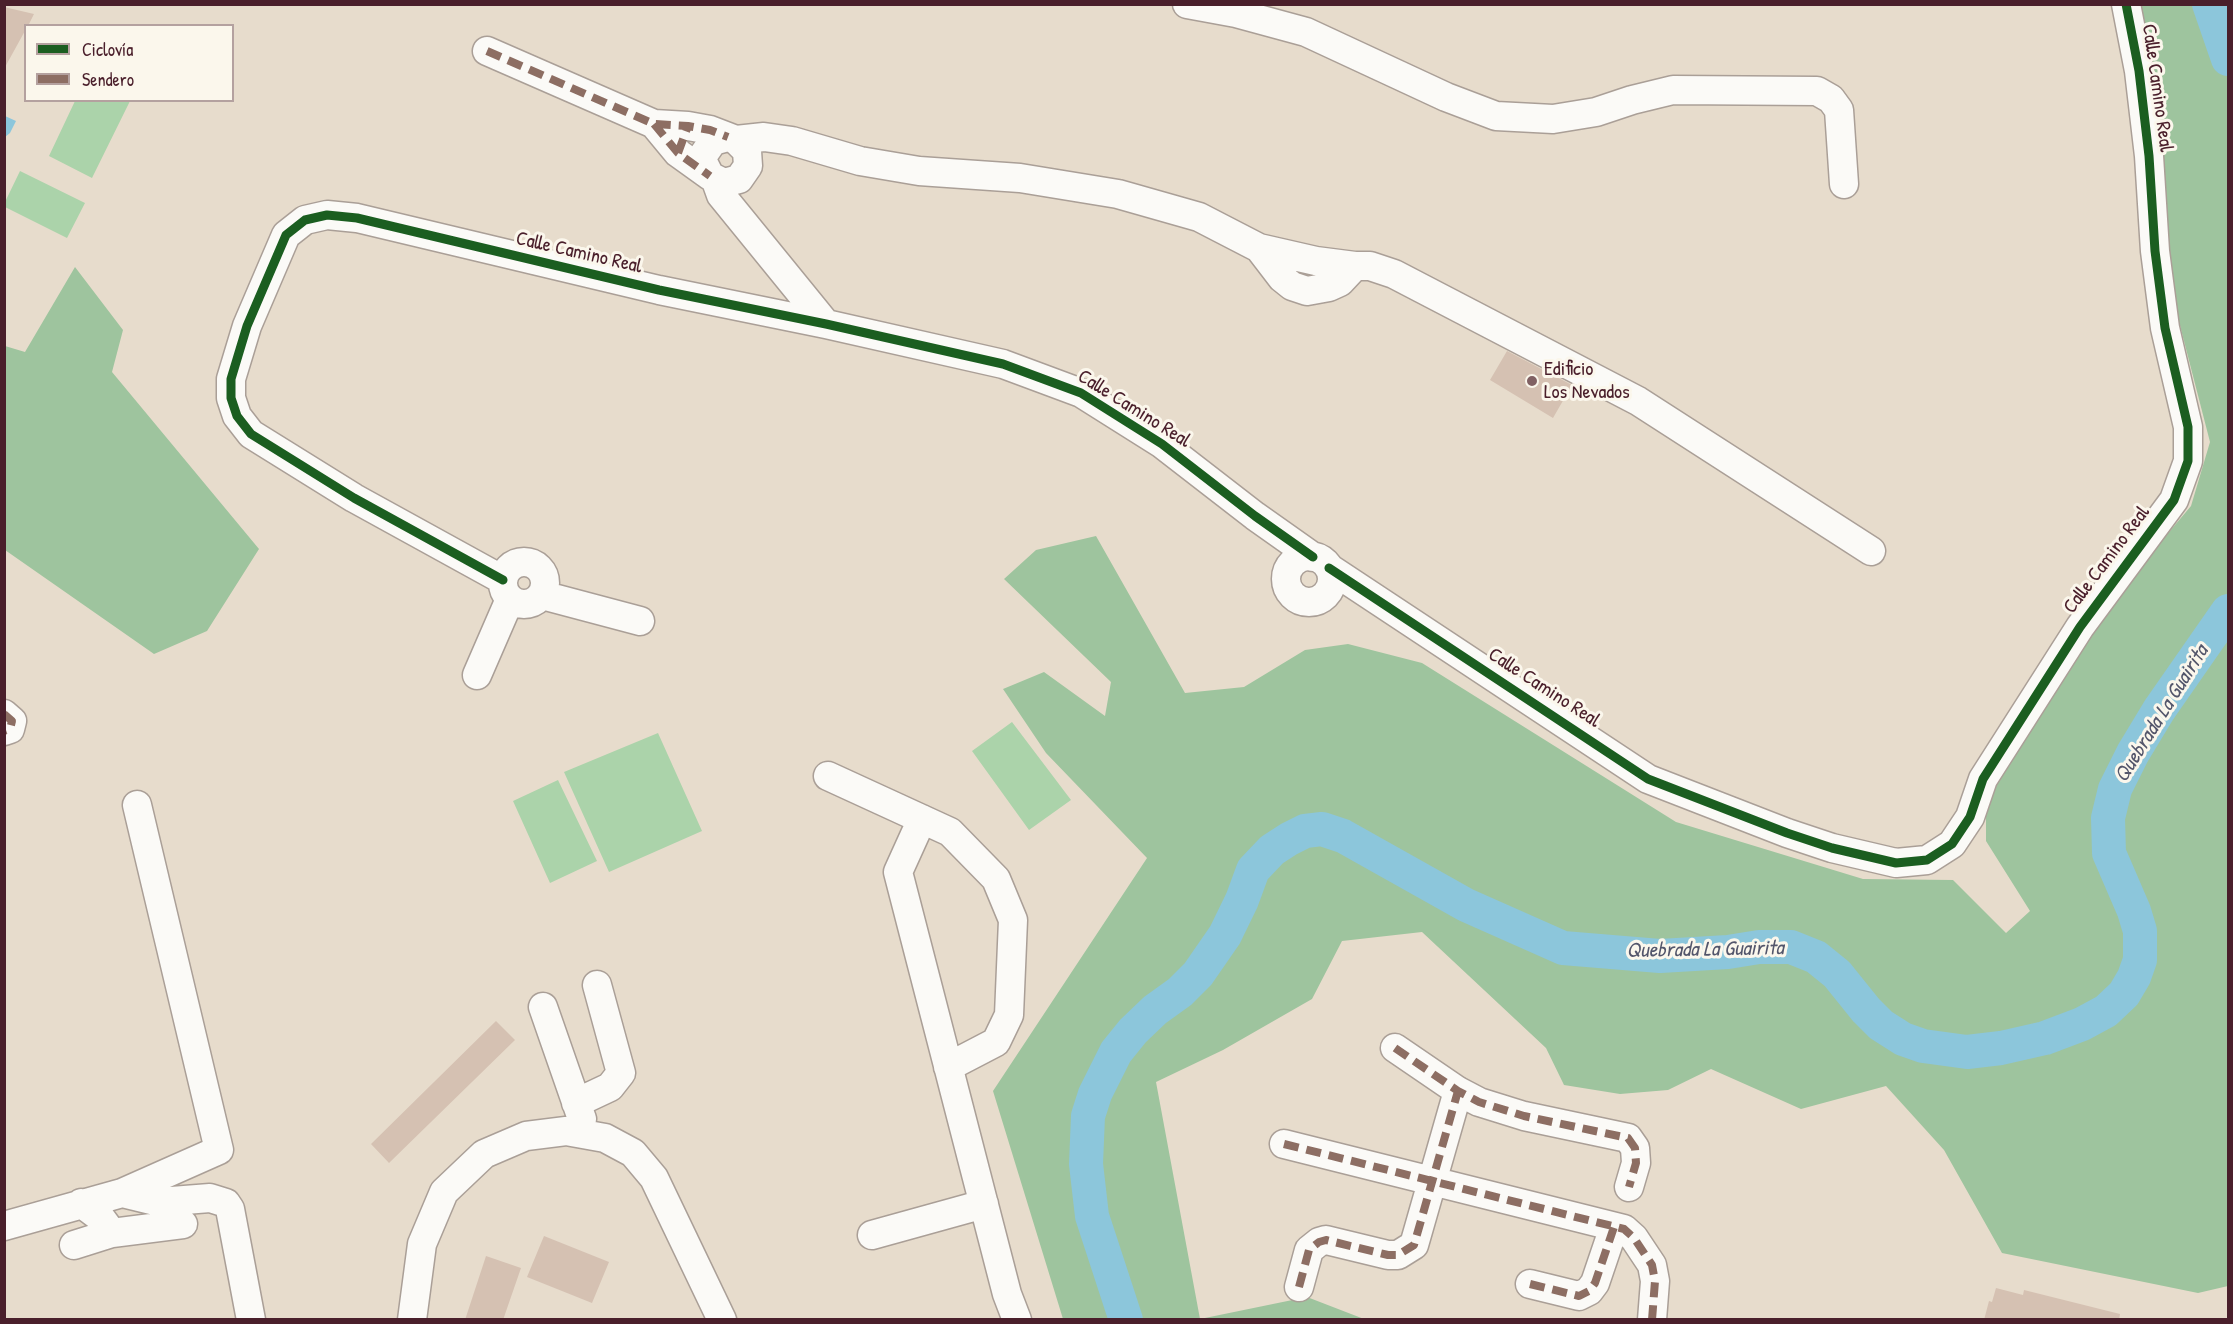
<!DOCTYPE html>
<html>
<head>
<meta charset="utf-8">
<style>
	body { margin:0 }
	#map { position:relative; width:2233px; height:1324px; overflow:hidden; background:#e7dccc; font-family:"Patrick Hand",sans-serif }
	canvas { display:block }
	.frame { position:absolute; inset:0; border:6px solid #4a1f2b; pointer-events:none }
	.legend { position:absolute; left:24px; top:24px; width:210px; height:78px; box-sizing:border-box; background:#fbf7ec; border:2px solid #b4a19f; margin:0; padding:8px 10px; list-style:none; font-size:18px; color:#4a1f2b }
	.legend li { display:flex; align-items:center; gap:12px; height:30px }
	.legend b { width:30px; border:2px solid #b4a19f }
</style>
</head>
<body>
<div id="map">
<canvas width="2233" height="1324"></canvas>
<div class="frame"></div>
<ul class="legend">
<li><b style="height:8px;background:#1b5e20"></b>Ciclovía</li>
<li><b style="height:8px;background:#8d6e63"></b>Sendero</li>
</ul>
</div>
<script>
const context = document.querySelector('canvas').getContext('2d');
context.lineJoin = 'round';
function fill(path, color) { context.fillStyle = color; context.fill(path, 'evenodd'); }
const shape = rows => new Path2D(rows.map(r => 'M' + r).join(''));
function stroke(path, color, width, dash) { context.strokeStyle = color; context.lineWidth = width; context.lineCap = dash ? 'butt' : 'round'; context.setLineDash(dash || []); context.stroke(path); }
function label(font, color, halo, rows, align = 'center') {
  context.font = font + ' "Patrick Hand",sans-serif'; context.lineWidth = 6; context.setLineDash([]); context.textBaseline = 'middle'; context.strokeStyle = halo; context.fillStyle = color; for (const [text, x, y, turn = 0] of rows) {
    context.save(); context.translate(x, y); context.rotate((+turn || 0) * Math.PI / 180); context.textAlign = isNaN(turn) ? turn : align; if (halo) context.strokeText(text, 0, 0); context.fillText(text, 0, 0); context.restore();
  }
}
fill(shape([
	[75,101,130,101,92,178,49,156],
	[20,171,85,203,67,238,5,207,5,202],
	[1012,722,1071,800,1029,830,972,751],
	[658,733,702,831,609,872,564,772],
	[558,780,597,861,550,883,513,801]
]), '#abd3aa');
fill(shape([
	[2139,5,2222,5,2228,22,2228,1286,2198,1293,2002,1253,1944,1150,1886,1086,1801,1109,1711,1069,1668,1090,1620,1094,1564,1085,1546,1048,1422,932,1342,941,1312,999,1223,1050,1156,1082,1200,1319,1307,1297,1364,1319,1063,1319,993,1091,1147,858,1046,753,1003,689,1044,672,1105,716,1111,682,1004,579,1036,550,1096,536,1185,693,1244,687,1305,650,1348,644,1422,663,1676,822,1863,879,1953,880,2006,933,2030,911,1986,841,1986,797,2120,590,2191,506,2210,442,2175,306],
	[75,267,123,330,112,372,259,549,207,631,154,654,5,550,5,346,25,352]
]), '#9ec49e');
fill(shape([
	[5,116,16,121,10,133,5,137]
]), '#8cc6db');
stroke(shape([
	[2209,4,2228,59],
	[1126,1320,1092,1216,1086,1164,1088,1116,1095,1094,1116,1052,1133,1031,1155,1010,1180,992,1198,974,1225,935,1242,900,1253,870,1272,850,1289,839,1305,831,1322,829,1343,836,1466,905,1563,948,1660,956,1728,952,1759,947,1791,947,1816,957,1837,974,1866,1010,1881,1025,1903,1039,1923,1046,1967,1052,2001,1048,2045,1038,2082,1024,2106,1011,2124,994,2134,977,2140,960,2140,931,2134,911,2109,853,2108,818,2115,789,2133,753,2159,710,2228,611]
]), '#8cc6db', 34);
fill(shape([
	[4,7,34,14,28,26,26,26,26,29,4,69],
	[1507,351,1572,385,1553,418,1490,380],
	[496,1021,515,1040,389,1163,371,1144],
	[544,1236,609,1262,592,1303,527,1277],
	[486,1256,521,1268,503,1320,465,1320],
	[1996,1288,2023,1295,2024,1290,2120,1314,2119,1320,1984,1320,1989,1301,1992,1302]
]), '#d5c1b2');
const minor = shape([
	[1187,4,1236,13,1306,32,1446,97,1496,116,1553,119,1596,112,1632,100,1673,90,1817,91,1831,99,1839,110,1844,184],
	[487,51,654,124,688,126,710,130,736,140,747,151,748,166,739,179,724,183,710,176,703,162,704,154,713,141,728,137],
	[654,124,678,153,710,176],
	[736,140,764,137,792,141,860,161,919,171,1020,178,1118,194,1199,217,1259,248,1316,261,1355,266,1370,266,1394,274,1638,401,1871,551],
	[716,181,721,195,826,324],
	[1259,248,1282,278,1292,286,1307,291,1329,287,1340,282,1355,266],
	'1286 579a23 23 0 1 1 46 0a23 23 0 1 1-46 0Z',
	'503 583a21 21 0 1 1 42 0a21 21 0 1 1-42 0Z',
	[1329,568,1648,779,1787,833,1832,848,1896,863,1927,860,1952,844,1970,817,1983,779,2080,627,2174,500,2188,461,2188,427,2165,328,2155,251,2149,156,2139,71,2126,4],
	[503,580,354,498,251,434,237,416,231,398,231,379,247,326,286,235,305,220,327,215,357,218,659,290,826,324,1003,364,1081,393,1162,444,1255,516,1313,557],
	[542,595,640,621],
	[477,675,510,599],
	[4,714,12,721,10,729,4,731],
	[828,776,950,832,996,879,1013,920,1009,1015,996,1042,948,1067],
	[922,819,898,872,1007,1294,1017,1320],
	[543,1007,582,1119],
	[1395,1048,1458,1091,1479,1102,1524,1116,1628,1138,1635,1148,1636,1163,1629,1187],
	[576,1103,610,1087,621,1073,597,985],
	[1284,1144,1624,1229,1634,1238,1652,1265,1655,1281,1652,1320],
	[122,1193,159,1202,210,1198,226,1203,230,1209,251,1320],
	[81,1203,101,1218,112,1233,183,1224],
	[4,1226,122,1193,219,1150,137,805],
	[872,1235,984,1204],
	[74,1245,112,1233],
	[1530,1284,1579,1296,1589,1291,1595,1283,1614,1227],
	[1299,1287,1309,1250,1319,1242,1326,1240,1388,1255,1398,1255,1414,1245,1458,1091],
	[412,1320,422,1244,444,1192,484,1154,526,1136,566,1131,605,1138,633,1153,654,1178,722,1320]
]);
stroke(minor, '#aa9f97', 31);
stroke(minor, '#fbfaf7', 28);
stroke(shape([
	[487,51,654,124,688,126,710,130,728,137],
	[654,124,678,153,710,176],
	[678,153,688,126],
	[4,714,12,721,10,729,4,731],
	[1395,1048,1458,1091,1479,1102,1524,1116,1628,1138,1635,1148,1636,1163,1629,1187],
	[1284,1144,1624,1229,1634,1238,1652,1265,1655,1281,1652,1320],
	[1530,1284,1579,1296,1589,1291,1595,1283,1614,1227],
	[1299,1287,1309,1250,1319,1242,1326,1240,1388,1255,1398,1255,1414,1245,1458,1091]
]), '#8d6e63', 8, [15, 8]);
stroke(shape([
	[1329,568,1648,779,1787,833,1832,848,1896,863,1927,860,1952,844,1970,817,1983,779,2080,627,2174,500,2188,461,2188,427,2165,328,2155,251,2149,156,2139,71,2126,4],
	[503,580,354,498,251,434,237,416,231,398,231,379,247,326,286,235,305,220,327,215,357,218,659,290,826,324,1003,364,1081,393,1162,444,1255,516,1313,557]
]), '#1b5e20', 9);
for (const [x, y, r, color] of [
	[1532,381,6,"#816163"]
]) { const dot = new Path2D(); dot.arc(x, y, r, 0, 2 * Math.PI); context.fillStyle = color; context.fill(dot); stroke(dot, '#fbf7ec', 2); }
label('20px', '#4a1f2b', '#fbf7ec', [
	["Calle Camino Real",2157,88,82],
	["Calle Camino Real",579,253,13],
	["Calle Camino Real",1134,409,32],
	["Calle Camino Real",2107,560,-53],
	["Calle Camino Real",1544,688,33]
]);
label('20px', '#4a1f2b', '#fbf7ec', [
	["Edificio",1544,370],
	["Los Nevados",1544,393]
], 'left');
label('italic 21px', '#53566b', '#fbf7ec', [
	["Quebrada La Guairita",2162,714,-58],
	["Quebrada La Guairita",1705,950,-1]
]);
</script>
</body>
</html>
